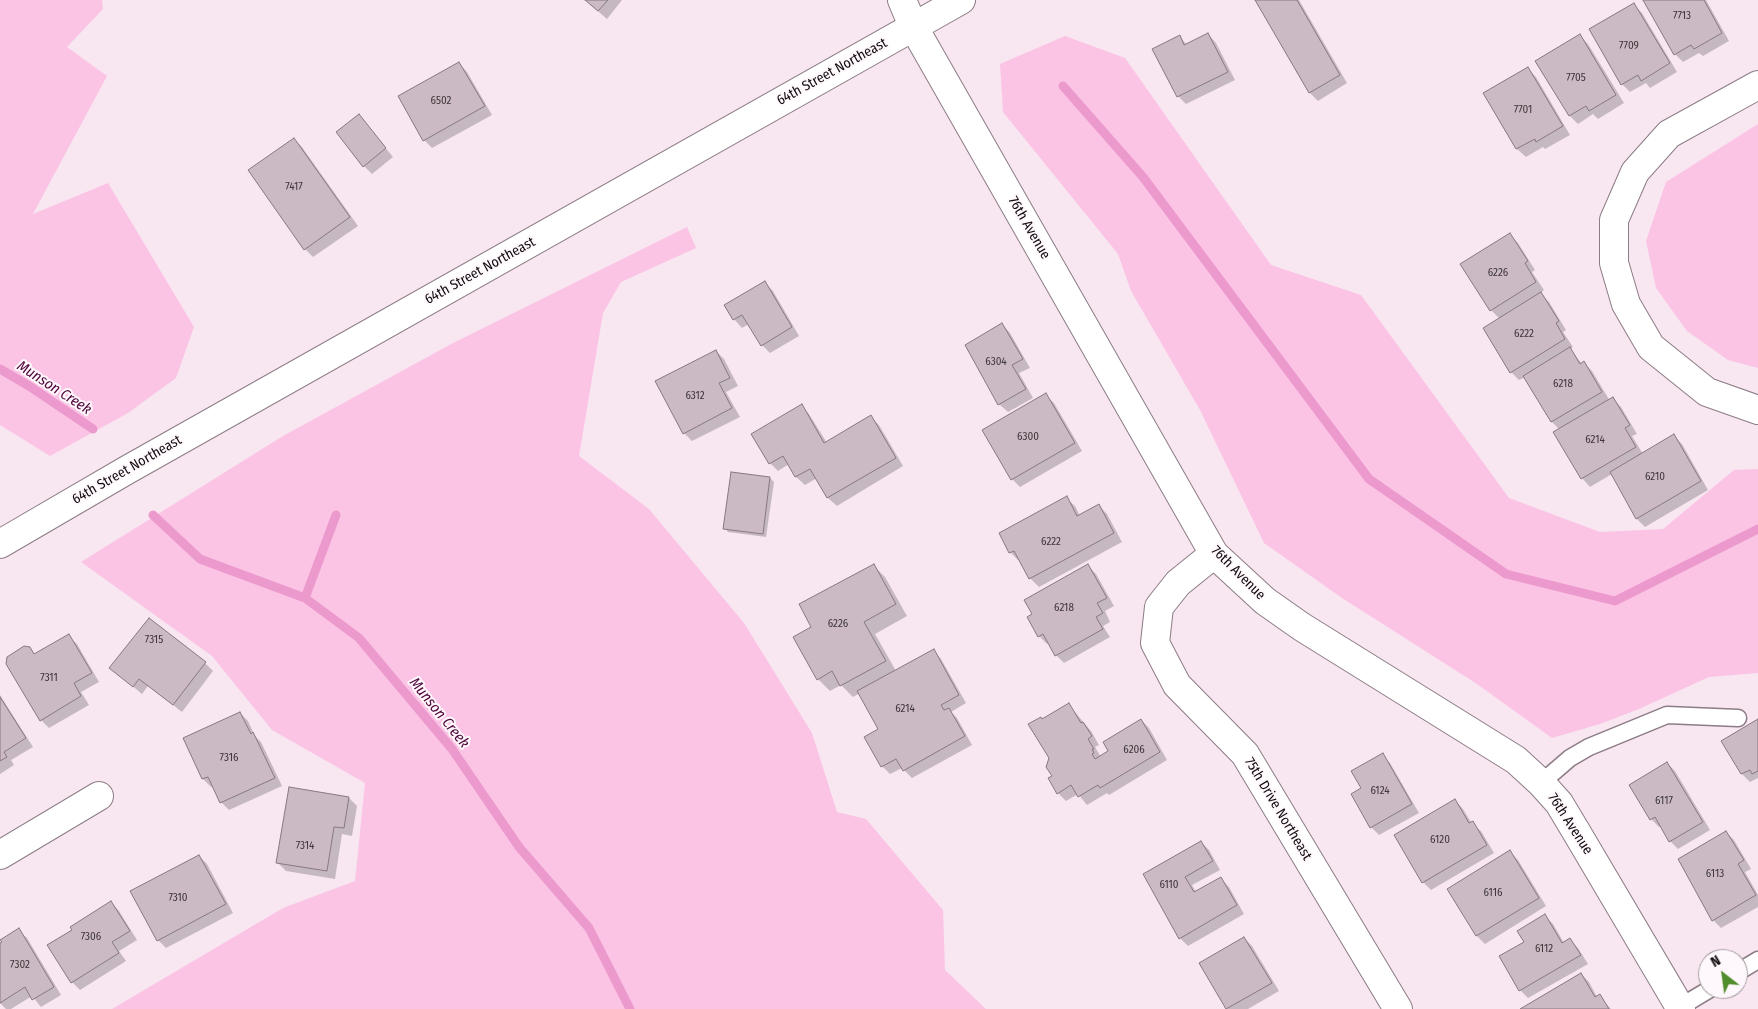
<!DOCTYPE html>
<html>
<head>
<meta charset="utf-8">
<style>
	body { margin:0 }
	#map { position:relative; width:1758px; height:1009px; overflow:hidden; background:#f8e6f1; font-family:"Fira Sans Condensed",sans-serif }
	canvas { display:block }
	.north { position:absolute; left:1698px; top:949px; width:50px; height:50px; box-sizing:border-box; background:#fef7fb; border:1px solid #9f989c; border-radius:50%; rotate:330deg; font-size:14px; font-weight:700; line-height:20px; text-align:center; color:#100a0d }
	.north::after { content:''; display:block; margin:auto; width:18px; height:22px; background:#518d2c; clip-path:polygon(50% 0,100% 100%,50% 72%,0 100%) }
</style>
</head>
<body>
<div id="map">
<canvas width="1758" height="1009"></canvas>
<div class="north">N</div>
</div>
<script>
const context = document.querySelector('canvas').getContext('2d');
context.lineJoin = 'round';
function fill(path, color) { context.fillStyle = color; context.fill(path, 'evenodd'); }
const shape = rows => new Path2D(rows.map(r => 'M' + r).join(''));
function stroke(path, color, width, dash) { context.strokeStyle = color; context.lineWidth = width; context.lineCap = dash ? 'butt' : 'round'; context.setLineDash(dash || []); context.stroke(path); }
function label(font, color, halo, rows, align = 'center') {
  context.font = font + ' "Fira Sans Condensed",sans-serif'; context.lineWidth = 4; context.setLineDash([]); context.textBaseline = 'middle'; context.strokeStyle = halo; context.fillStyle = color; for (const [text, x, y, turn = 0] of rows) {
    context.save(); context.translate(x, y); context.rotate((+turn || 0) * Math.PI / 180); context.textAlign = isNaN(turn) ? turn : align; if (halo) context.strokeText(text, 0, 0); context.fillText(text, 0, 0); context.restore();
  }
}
fill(shape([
	[0,0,102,0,103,9,67,47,107,76,33,214,108,183,194,327,176,378,128,413,50,456,0,425],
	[1065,36,1125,58,1271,265,1361,295,1509,498,1600,532,1663,529,1734,470,1758,469,1758,673,1709,677,1639,709,1600,724,1552,738,1477,684,1342,598,1264,543,1200,410,1131,291,1118,254,1003,112,1000,64],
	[1758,124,1758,368,1728,360,1687,331,1656,288,1646,241,1666,182],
	[687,227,696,248,621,282,603,313,579,456,649,509,744,623,812,733,837,812,866,819,943,910,945,970,986,1009,112,1009,283,908,355,881,365,783,272,730,212,656,81,562,283,436,453,343]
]), '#fbc4e5');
fill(shape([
	[585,0,622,0,607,19],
	[1257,0,1299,0,1347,83,1318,101,1310,93],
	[1644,0,1706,0,1729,41,1703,56,1699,53,1683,62,1675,54],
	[1634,5,1642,13,1677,72,1650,88,1646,83,1630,92,1622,84],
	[1208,34,1216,43,1235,80,1186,104,1178,96,1179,36,1187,45],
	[1580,36,1588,44,1624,103,1598,119,1593,114,1578,124,1570,116],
	[459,63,467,72,492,115,432,148,424,140,400,96],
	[1528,69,1536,77,1570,135,1545,149,1543,147,1526,157,1517,149,1485,93],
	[359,116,393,157,372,174,364,166],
	[294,139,302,147,358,226,313,257,305,249],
	[1510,235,1518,243,1535,270,1532,272,1544,290,1540,293,1549,302,1566,330,1563,332,1573,347,1570,349,1582,364,1584,363,1592,371,1610,401,1613,399,1621,407,1637,434,1632,436,1643,454,1674,436,1682,444,1708,490,1645,527,1637,519,1612,474,1590,487,1582,478,1560,430,1552,422,1526,377,1519,380,1511,372,1484,329,1500,319,1491,310],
	[765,283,773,291,799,336,770,353,762,345,749,324,742,328,734,319,726,306],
	[1002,324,1010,333,1030,368,1019,373,1033,398,1008,412,999,404,966,345],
	[716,351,724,359,738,386,726,392,740,417,692,441,684,433],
	[1045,395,1054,403,1082,451,1020,487,1012,479],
	[801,406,809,414,827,443,871,417,879,425,903,466,837,506,828,498,817,478,805,485,796,477,789,464,778,471,770,463],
	[770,478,774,482,766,537,728,532,725,528],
	[1066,498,1075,506,1080,516,1099,506,1107,514,1122,542,1039,587,1030,578,1020,559,1018,560,1010,552],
	[873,565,885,577,907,616,875,634,896,671,933,650,941,659,966,703,951,712,957,718,972,745,912,778,902,768,890,774,882,766,880,730,860,693,853,697,841,685,830,691,818,679,813,628],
	[1088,566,1096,574,1114,606,1105,611,1110,622,1103,626,1110,637,1064,663,1056,655,1049,642,1047,644,1039,636],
	[68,636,77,644,99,682,81,692,89,705,49,728,41,720,29,648,36,655],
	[205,663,213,671,182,712,148,686,142,694,111,668],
	[0,695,33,747,11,760,14,765,0,774],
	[1069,705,1091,731,1099,745,1095,747,1101,757,1110,751,1141,720,1149,728,1167,760,1109,795,1107,793,1087,805,1078,794,1066,801,1058,793,1042,720],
	[240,713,248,721,255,736,261,742,282,786,229,810,221,802,213,786,211,787,203,779,185,739],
	[1758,721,1758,778,1750,782,1742,774,1723,741],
	[1382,755,1390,763,1419,813,1379,835,1371,827,1362,789],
	[1667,763,1675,771,1710,830,1678,849,1670,841,1662,826,1659,827,1651,819],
	[349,798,357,806,352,836,342,834,335,879,286,871,278,863],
	[1455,800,1463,809,1472,824,1481,831,1494,853,1431,890,1423,882],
	[1726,832,1734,840,1751,869,1745,872,1758,895,1758,907,1721,928,1713,920,1680,860],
	[1201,842,1209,850,1220,870,1192,885,1196,892,1221,879,1229,887,1244,914,1188,946,1180,938,1144,875],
	[1510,852,1518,860,1546,906,1485,944,1477,936,1449,889],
	[199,856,207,864,233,913,166,948,158,940],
	[111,902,119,911,137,940,119,951,126,961,80,990,72,982,74,930],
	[1545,916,1553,924,1564,943,1570,940,1578,948,1588,964,1528,998,1520,990,1525,942],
	[18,930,27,938,61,995,41,1007,32,996,11,1009,6,1009,0,1003,0,944],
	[1244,938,1252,946,1279,991,1248,1009,1228,1009,1201,963],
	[1581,974,1589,982,1597,997,1599,996,1611,1009,1522,1009]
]), '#0003');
stroke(shape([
	[1063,86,1143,177,1369,479,1506,574,1615,601,1758,529],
	[0,369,29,386,93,429],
	[153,515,200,559,305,598,359,638,452,749,519,847,589,928,630,1009],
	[305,598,336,515]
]), '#ec99cd', 9);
const building = shape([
	[585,0,608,0,598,11,585,0],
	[1255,0,1297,0,1340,75,1309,93,1255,0],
	[1643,0,1704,0,1722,33,1694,49,1691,45,1674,55,1643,0],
	[1634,3,1670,63,1641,81,1638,75,1621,85,1589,29,1634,3],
	[1208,33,1228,72,1177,97,1152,49,1180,35,1184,45,1208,33],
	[1580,34,1616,95,1589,111,1586,106,1569,116,1535,61,1580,34],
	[459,62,485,106,423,141,398,96,459,62],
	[1528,67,1563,126,1536,142,1535,139,1516,149,1483,93,1528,67],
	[359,114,386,148,363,167,336,132,359,114],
	[294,138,350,217,304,250,248,170,294,138],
	[1510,233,1528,261,1525,263,1536,282,1490,311,1460,264,1510,233],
	[765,281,792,327,761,346,742,315,733,320,724,305,765,281],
	[1541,292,1559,321,1556,323,1565,339,1510,373,1483,328,1541,292],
	[1002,323,1023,359,1012,365,1026,389,998,405,965,345,1002,323],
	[1570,347,1580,364,1584,361,1602,392,1551,422,1523,376,1570,347],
	[716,350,730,378,719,383,732,408,683,434,655,381,716,350],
	[1046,393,1075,443,1011,480,982,430,1046,393],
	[1613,397,1630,425,1625,428,1636,447,1581,479,1553,432,1613,397],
	[802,404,824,443,871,415,896,458,827,498,810,469,795,477,783,456,769,464,751,434,802,404],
	[1674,434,1701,481,1636,519,1610,472,1674,434],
	[731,472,770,477,763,534,723,529,731,472],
	[1067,496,1077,516,1099,504,1114,533,1029,579,1014,551,1009,553,999,533,1067,496],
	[874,564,896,604,864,622,886,661,840,686,832,671,817,680,793,637,811,627,799,604,874,564],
	[1088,564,1107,598,1097,603,1103,613,1096,617,1103,629,1055,656,1043,634,1038,637,1027,617,1032,614,1024,600,1088,564],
	[149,618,206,662,173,705,139,679,133,687,109,668,149,618],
	[69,634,92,673,74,683,81,696,40,721,6,664,7,657,24,646,30,647,34,654,69,634],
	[934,649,959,695,941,705,944,710,949,708,965,736,903,771,896,759,881,767,864,737,878,729,857,691,934,649],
	[0,697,26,738,4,752,7,757,0,761,0,697],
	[1069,703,1081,723,1083,722,1092,736,1088,739,1094,749,1092,749,1094,753,1092,754,1095,759,1108,751,1103,742,1141,719,1160,752,1100,788,1098,785,1078,797,1071,785,1057,794,1048,778,1052,776,1046,767,1049,758,1028,724,1041,717,1042,719,1069,703],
	[240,712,251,734,253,732,275,778,220,803,208,777,202,779,183,738,240,712],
	[1758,719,1758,771,1752,774,1750,770,1741,774,1721,741,1758,719],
	[1383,753,1412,804,1370,828,1351,794,1361,788,1351,771,1383,753],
	[1667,762,1703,822,1669,842,1655,817,1650,820,1629,785,1667,762],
	[289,787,349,797,344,828,334,827,327,871,276,863,289,787],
	[1455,799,1469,823,1473,821,1487,845,1422,883,1394,835,1455,799],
	[1726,831,1744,860,1738,864,1756,895,1712,921,1678,859,1726,831],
	[1201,841,1213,861,1185,877,1194,892,1221,877,1237,905,1179,939,1143,874,1201,841],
	[1510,850,1539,898,1476,936,1447,889,1510,850],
	[199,855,226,904,157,941,130,891,199,855],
	[111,901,130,931,112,942,119,953,71,983,47,945,72,930,70,927,111,901],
	[1545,914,1562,943,1570,938,1581,955,1519,991,1499,956,1524,942,1517,931,1545,914],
	[19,928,54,987,32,1000,25,987,0,1003,0,943,2,942,0,940,19,928],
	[1244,937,1272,983,1226,1009,1199,963,1244,937],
	[1581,973,1595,997,1600,994,1609,1009,1520,1009,1581,973]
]);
fill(building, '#cbbac4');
stroke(building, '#877780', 1);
const service = shape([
	[1541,783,1570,758,1589,747,1667,715,1738,718],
	[1738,972,1758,960],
	[1680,1007,1710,989]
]);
const minor = shape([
	[902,0,913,26,1214,554,1265,601,1302,627,1516,760,1541,783,1559,803,1577,833,1681,1009],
	[1758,85,1669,134,1635,172,1614,220,1614,263,1626,304,1651,347,1707,392,1758,410],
	[1214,554,1178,583,1159,607,1155,643,1177,685,1245,754,1398,1009],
	[0,855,99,796]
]);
const secondary = shape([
	[0,544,127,470,961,0]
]);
stroke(service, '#8c7c85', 19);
stroke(minor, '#8c7c85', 30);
stroke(secondary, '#8c7c85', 30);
stroke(service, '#fff', 16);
stroke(minor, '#fff', 28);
stroke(secondary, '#fff', 28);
label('11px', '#3f363b', null, [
	["7713",1682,16],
	["7709",1629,46],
	["7705",1576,78],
	["6502",441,101],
	["7701",1523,110],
	["7417",294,187],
	["6226",1498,273],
	["6222",1524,334],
	["6304",996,362],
	["6218",1563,384],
	["6312",695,396],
	["6300",1028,437],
	["6214",1595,440],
	["6210",1655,477],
	["6222",1051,542],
	["6218",1064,608],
	["6226",838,624],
	["7315",154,640],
	["7311",49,678],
	["6214",905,709],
	["6206",1134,750],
	["7316",229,758],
	["6124",1380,791],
	["6117",1664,801],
	["6120",1440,840],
	["7314",305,846],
	["6113",1715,874],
	["6110",1169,885],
	["6116",1493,893],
	["7310",178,898],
	["7306",91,937],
	["6112",1544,949],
	["7302",20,965]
]);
label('14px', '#100a0d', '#fef7fb', [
	["64th Street Northeast",832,72,-29],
	["76th Avenue",1029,228,60],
	["64th Street Northeast",480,271,-29],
	["64th Street Northeast",127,470,-30],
	["76th Avenue",1238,573,45],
	["75th Drive Northeast",1278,809,59],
	["76th Avenue",1570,824,57]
]);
label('italic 15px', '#4f063c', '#fef7fb', [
	["Munson Creek",54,388,33],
	["Munson Creek",439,713,51]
]);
</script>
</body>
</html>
